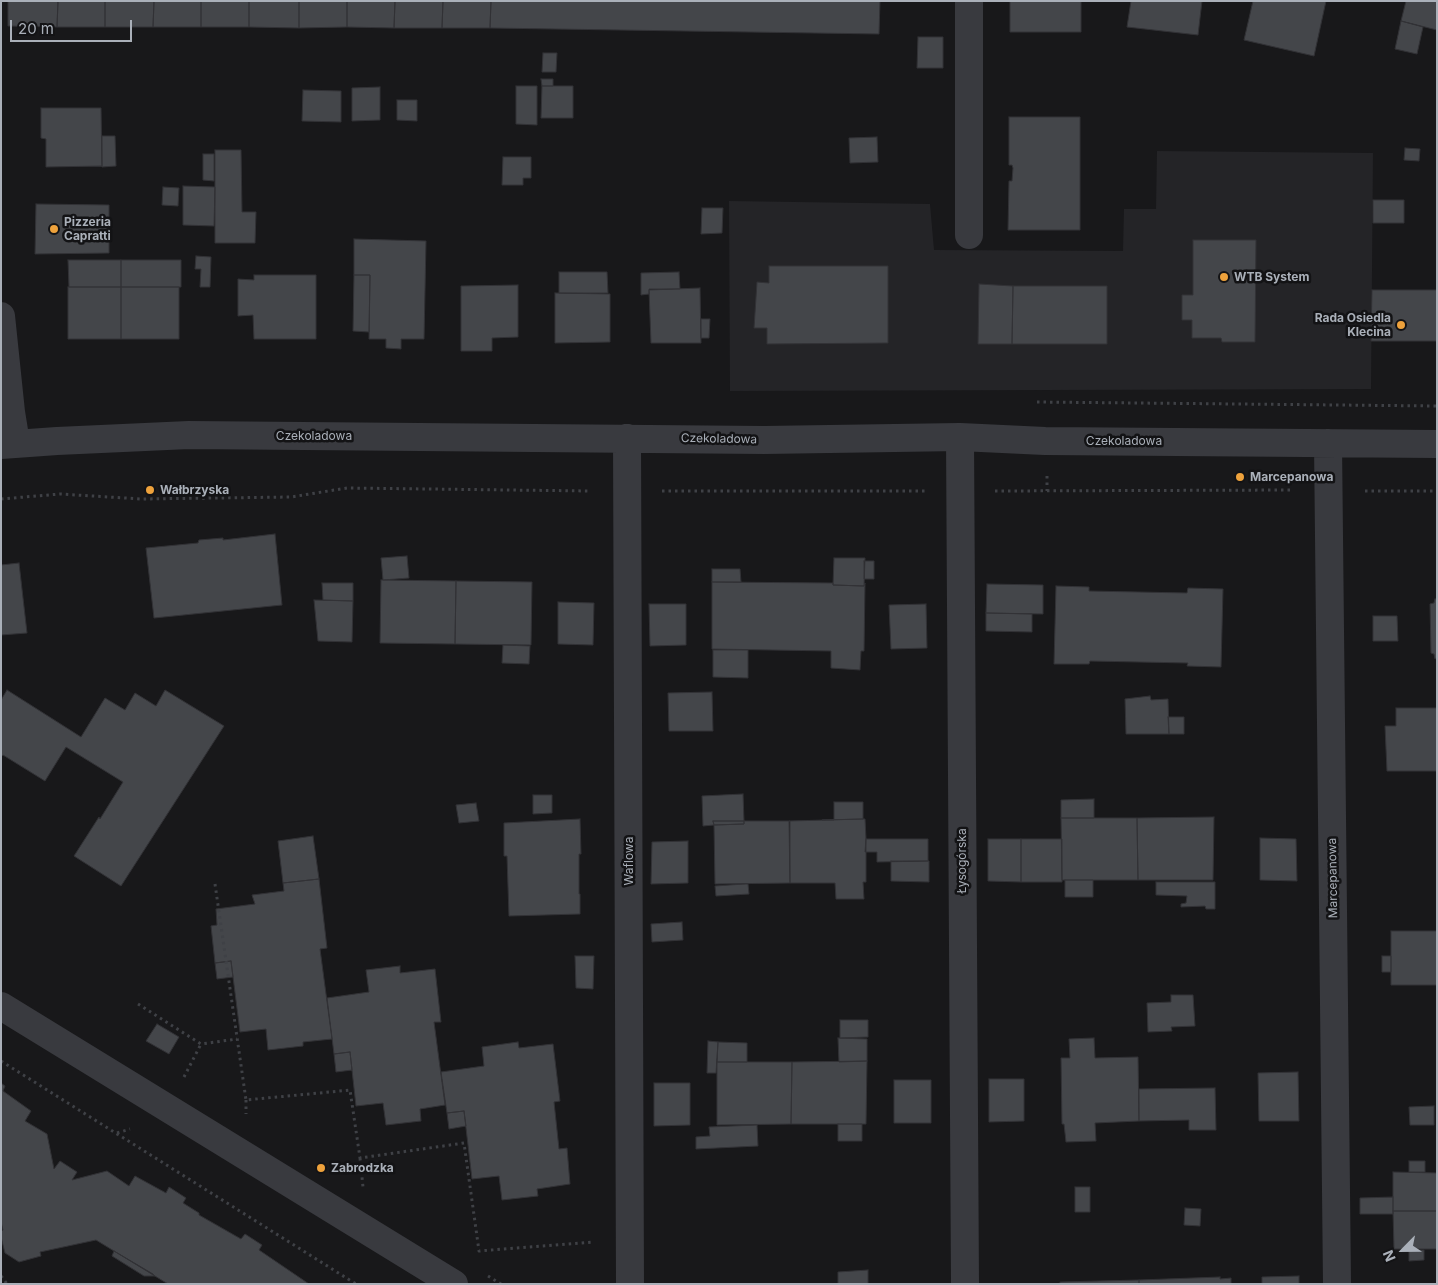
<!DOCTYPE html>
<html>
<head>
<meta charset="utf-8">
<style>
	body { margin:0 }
	#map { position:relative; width:1438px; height:1285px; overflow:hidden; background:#18181a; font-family:Inter,sans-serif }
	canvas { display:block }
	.frame { position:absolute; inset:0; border:2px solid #aab0b9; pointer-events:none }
	.north { position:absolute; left:1378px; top:1225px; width:50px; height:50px; -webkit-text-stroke:4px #131315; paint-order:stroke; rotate:247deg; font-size:14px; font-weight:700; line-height:20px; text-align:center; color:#aab0b9 }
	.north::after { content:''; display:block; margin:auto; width:18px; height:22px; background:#aab0b9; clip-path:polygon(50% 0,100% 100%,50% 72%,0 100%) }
	.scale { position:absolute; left:10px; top:20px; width:122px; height:22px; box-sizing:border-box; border:2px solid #aab0b9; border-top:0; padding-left:6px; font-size:15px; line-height:18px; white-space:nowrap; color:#aab0b9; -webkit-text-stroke:4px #131315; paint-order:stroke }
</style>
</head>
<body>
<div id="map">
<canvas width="1438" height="1285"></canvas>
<div class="frame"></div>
<div class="north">N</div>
<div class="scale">20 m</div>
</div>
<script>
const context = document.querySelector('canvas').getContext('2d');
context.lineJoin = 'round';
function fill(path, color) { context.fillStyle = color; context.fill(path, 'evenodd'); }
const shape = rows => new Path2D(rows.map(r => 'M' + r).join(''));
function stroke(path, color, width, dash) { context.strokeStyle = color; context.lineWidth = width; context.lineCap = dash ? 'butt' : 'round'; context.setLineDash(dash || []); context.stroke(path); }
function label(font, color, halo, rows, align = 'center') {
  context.font = font + ' Inter,sans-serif'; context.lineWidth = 5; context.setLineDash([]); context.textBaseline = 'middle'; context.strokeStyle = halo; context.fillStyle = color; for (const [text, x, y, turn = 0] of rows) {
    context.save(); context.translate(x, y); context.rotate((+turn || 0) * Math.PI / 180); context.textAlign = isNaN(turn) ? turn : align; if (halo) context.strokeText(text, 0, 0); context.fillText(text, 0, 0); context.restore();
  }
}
fill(shape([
	[1157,151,1373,153,1371,389,730,391,729,201,930,204,934,250,1123,251,1124,209,1156,209]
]), '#242427');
const building = shape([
	[8,1,58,1,57,27,8,26,8,1],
	[58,1,105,1,105,27,57,27,58,1],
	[105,1,154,1,153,27,105,27,105,1],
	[154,1,201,1,201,27,153,27,154,1],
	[201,1,249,1,249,27,201,27,201,1],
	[249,1,299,1,299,28,249,27,249,1],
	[299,1,347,1,347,27,299,28,299,1],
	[347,1,395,1,394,28,347,27,347,1],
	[395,1,443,1,442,28,394,28,395,1],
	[443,1,491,1,490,28,442,28,443,1],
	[491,1,880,1,879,34,490,28,491,1],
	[1010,1,1081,1,1081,32,1010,32,1010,1],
	[1131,1,1202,1,1198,35,1127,27,1131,1],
	[1253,1,1326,1,1314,56,1244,40,1253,1],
	[1406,1,1437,1,1437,30,1401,21,1406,1],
	[1401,21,1423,27,1417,54,1395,49,1401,21],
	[918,37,943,37,943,68,917,68,918,37],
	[543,53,557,53,556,72,542,72,543,53],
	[541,79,553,79,553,86,542,86,541,79],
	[516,86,537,86,537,125,516,124,516,86],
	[542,86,573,86,573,118,541,118,542,86],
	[380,87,380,120,352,121,352,88,380,87],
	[303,90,341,91,341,122,302,121,303,90],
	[397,100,417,100,417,121,397,120,397,100],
	[41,108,101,108,102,166,46,167,46,139,41,138,41,108],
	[1009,117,1080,117,1080,230,1008,230,1009,181,1012,181,1013,168,1012,165,1009,165,1009,117],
	[102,136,115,136,116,166,102,167,102,136],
	[877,137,878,162,850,163,849,138,877,137],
	[1405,148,1420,149,1419,161,1404,160,1405,148],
	[215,150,241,150,242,212,256,212,255,243,215,243,215,150],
	[203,154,214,154,214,181,203,180,203,154],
	[503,157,531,157,531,178,523,178,523,185,502,185,503,157],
	[183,186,215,187,214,226,183,225,183,186],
	[163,187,179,188,178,206,162,205,163,187],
	[1373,200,1404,200,1404,223,1373,223,1373,200],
	[36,204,109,205,109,253,35,254,36,204],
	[702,208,723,208,722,233,701,234,702,208],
	[354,239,426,241,424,339,401,339,401,349,386,348,386,339,369,339,370,275,354,275,354,239],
	[1193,240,1256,240,1255,342,1222,342,1221,338,1192,338,1192,320,1182,320,1182,295,1193,295,1193,240],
	[196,256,211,257,210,287,200,287,201,269,195,269,196,256],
	[68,260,121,260,121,287,69,287,68,260],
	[121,260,181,260,181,287,121,287,121,260],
	[769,266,888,266,888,343,767,344,767,328,754,328,757,282,769,283,769,266],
	[559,272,607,272,608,293,559,293,559,272],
	[679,272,680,289,649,289,649,294,641,295,641,273,679,272],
	[254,275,316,275,316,339,254,339,253,315,238,316,238,279,254,280,254,275],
	[354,275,370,275,369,332,353,331,354,275],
	[979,284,1013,286,1012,344,978,344,979,284],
	[518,285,518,337,492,338,492,351,461,351,461,286,518,285],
	[1013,286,1107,286,1107,344,1012,344,1013,286],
	[68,287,121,287,121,339,68,339,68,287],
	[121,287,179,287,179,339,121,339,121,287],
	[700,288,701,343,651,343,649,290,700,288],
	[1372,290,1437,290,1437,341,1371,341,1372,290],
	[555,293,610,294,610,342,555,343,555,293],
	[701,319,710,319,709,338,701,338,701,319],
	[275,534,282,605,154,618,146,548,198,543,199,540,223,538,223,540,275,534],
	[407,556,409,578,383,580,381,558,407,556],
	[834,558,865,558,864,586,833,585,834,558],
	[864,561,874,561,874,579,864,579,864,561],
	[19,563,27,633,1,635,1,565,19,563],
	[712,569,740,569,741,582,712,582,712,569],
	[381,580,456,581,455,644,380,643,381,580],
	[456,581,532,582,531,645,455,644,456,581],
	[712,582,833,583,833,585,864,586,865,583,864,651,861,651,860,670,831,668,831,651,712,649,712,582],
	[322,583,353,583,353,601,323,600,322,583],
	[987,584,1043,585,1043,614,986,613,987,584],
	[1056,586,1089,587,1089,591,1187,593,1188,588,1223,589,1221,667,1187,666,1188,663,1090,661,1089,664,1054,664,1056,586],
	[1435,599,1437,599,1437,658,1435,659,1434,654,1431,653,1430,604,1434,603,1435,599],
	[314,600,353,601,352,642,318,641,314,600],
	[558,602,594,603,593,645,558,644,558,602],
	[649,604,686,604,686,645,650,646,649,604],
	[926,604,927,648,891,649,889,605,926,604],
	[986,613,1032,614,1032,632,986,631,986,613],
	[1373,616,1397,616,1398,641,1373,641,1373,616],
	[503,645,530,646,529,664,502,663,503,645],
	[713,650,748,650,748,678,713,677,713,650],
	[7,690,81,737,105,698,125,710,135,693,156,706,165,690,224,726,121,886,74,856,99,817,100,819,123,782,66,747,45,781,3,755,1,757,1,700,7,690],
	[712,692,713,731,669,731,668,693,712,692],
	[1150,696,1151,700,1168,699,1169,734,1126,734,1125,699,1150,696],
	[1396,708,1437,708,1437,771,1387,771,1385,726,1396,726,1396,708],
	[1168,717,1184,717,1184,734,1169,734,1168,717],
	[743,794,744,821,713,821,714,825,703,826,702,796,743,794],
	[533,795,552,795,552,813,533,814,533,795],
	[1094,799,1094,818,1061,818,1061,800,1094,799],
	[834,802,863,802,863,819,822,820,834,820,834,802],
	[476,803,479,821,459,823,456,805,476,803],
	[1214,817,1213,880,1138,880,1137,818,1214,817],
	[1061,818,1137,818,1138,880,1062,880,1061,818],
	[580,819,581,854,579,854,579,894,580,894,580,914,509,916,507,856,504,856,504,823,580,819],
	[863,819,865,819,866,839,866,882,863,882,864,899,836,899,835,883,790,883,789,821,863,819],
	[713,821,744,821,744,824,714,825,713,821],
	[744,821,790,821,790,883,715,884,714,825,744,824,744,821],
	[313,836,319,879,283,883,278,841,313,836],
	[1260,838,1296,839,1297,881,1260,880,1260,838],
	[866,839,928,839,928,861,877,862,877,852,865,852,866,839],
	[988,839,1021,839,1021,882,988,881,988,839],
	[1021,839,1062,839,1062,882,1021,882,1021,839],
	[688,841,688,883,651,884,652,842,688,841],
	[891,861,929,861,929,882,891,881,891,861],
	[319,879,327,948,320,949,332,1039,303,1042,303,1046,268,1050,266,1029,240,1032,231,961,215,963,211,926,217,925,216,909,255,904,252,895,284,891,283,883,319,879],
	[1065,880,1093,880,1093,897,1065,897,1065,880],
	[1156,882,1215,882,1215,909,1206,909,1205,906,1181,907,1181,904,1186,903,1187,896,1156,895,1156,882],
	[744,884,748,884,749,894,716,896,715,886,744,884],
	[682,922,683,940,652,942,651,924,682,922],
	[1391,931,1437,931,1437,985,1391,985,1391,931],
	[575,956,594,956,593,989,576,988,575,956],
	[1382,956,1391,956,1391,972,1382,972,1382,956],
	[231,961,233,977,217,979,215,963,231,961],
	[400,966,400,973,435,969,441,1022,434,1022,445,1105,420,1109,421,1121,386,1125,383,1103,356,1106,350,1052,334,1054,327,998,369,992,366,970,400,966],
	[1171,995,1193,995,1195,1026,1171,1027,1172,1031,1148,1032,1147,1003,1171,1002,1171,995],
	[840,1020,868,1020,868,1037,840,1038,840,1020],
	[157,1024,179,1037,169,1054,146,1041,157,1024],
	[838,1038,867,1039,867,1061,839,1062,838,1038],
	[1094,1038,1095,1058,1138,1057,1139,1121,1095,1123,1096,1141,1066,1142,1064,1124,1062,1124,1061,1058,1070,1058,1069,1039,1094,1038],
	[708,1041,718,1042,716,1073,707,1073,708,1041],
	[518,1042,519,1048,553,1044,560,1101,554,1102,559,1149,567,1148,570,1184,537,1189,538,1196,502,1200,499,1176,472,1179,464,1111,447,1113,441,1072,484,1066,482,1047,518,1042],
	[718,1042,747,1043,747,1062,717,1062,718,1042],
	[350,1052,352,1070,336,1072,334,1054,350,1052],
	[867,1061,866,1124,791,1124,792,1062,867,1061],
	[717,1062,792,1062,791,1124,717,1125,717,1062],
	[1298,1072,1299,1121,1259,1121,1258,1073,1298,1072],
	[989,1079,1024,1079,1024,1121,989,1122,989,1079],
	[894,1080,931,1080,931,1123,894,1123,894,1080],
	[1,1083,5,1086,3,1091,31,1111,25,1121,47,1134,54,1169,60,1161,77,1172,72,1180,107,1171,129,1186,135,1176,166,1193,169,1187,186,1198,183,1203,199,1213,199,1215,241,1239,245,1234,262,1245,259,1250,309,1284,168,1284,96,1240,40,1252,41,1256,19,1262,5,1253,1,1237,1,1231,3,1230,1,1222,1,1083],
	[654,1083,690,1083,690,1125,654,1126,654,1083],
	[1215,1088,1216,1130,1189,1130,1189,1120,1139,1121,1139,1089,1215,1088],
	[1434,1106,1434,1125,1410,1125,1409,1107,1434,1106],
	[464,1111,466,1126,449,1129,447,1113,464,1111],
	[838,1124,862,1124,862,1141,838,1141,838,1124],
	[757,1125,758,1146,696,1149,696,1137,710,1136,709,1127,757,1125],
	[1409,1161,1425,1161,1425,1172,1409,1172,1409,1161],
	[1393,1172,1437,1173,1437,1211,1393,1211,1393,1172],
	[1075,1187,1090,1187,1090,1212,1075,1212,1075,1187],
	[1393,1197,1393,1214,1360,1214,1360,1198,1393,1197],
	[1185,1208,1201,1209,1200,1226,1184,1225,1185,1208],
	[1393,1211,1437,1211,1437,1249,1394,1249,1393,1211],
	[1409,1250,1424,1250,1424,1260,1409,1261,1409,1250],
	[114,1251,153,1274,155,1276,144,1276,112,1256,114,1251],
	[868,1270,868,1284,838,1284,838,1272,868,1270],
	[1299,1276,1299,1284,1262,1284,1262,1277,1299,1276],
	[1220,1277,1220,1279,1231,1278,1231,1284,1139,1284,1139,1280,1220,1277],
	[1139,1280,1139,1284,1060,1284,1060,1282,1139,1280]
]);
fill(building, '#44464a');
stroke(building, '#323236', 1);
stroke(shape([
	[1037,402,1437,406],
	[1047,476,1047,491],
	[662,491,926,491],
	[995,491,1294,490],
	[1365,491,1437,491],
	[1,499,60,494,141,499,291,497,347,488,591,491],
	[215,884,246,1100,350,1090,360,1158,464,1143,479,1251,594,1242],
	[138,1004,201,1044,237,1039],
	[1,1061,356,1284],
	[184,1077,201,1044],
	[246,1100,246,1114],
	[117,1133,130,1129],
	[360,1158,363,1187],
	[1,1276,7,1284],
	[488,1276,501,1284]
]), '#3f4146', 3, [2.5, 4]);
stroke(shape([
	[969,235,969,1],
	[1,316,11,412,16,443],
	[960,437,965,1284],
	[627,438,630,1284],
	[1328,443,1337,1284],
	[1,445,57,441,189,435,764,440,960,437,1045,441,1437,444],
	[1,1006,454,1284]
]), '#393a3f', 28);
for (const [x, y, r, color] of [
	[54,229,5,"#eea23c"],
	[1224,277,5,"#eea23c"],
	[1401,325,5,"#eea23c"],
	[1240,477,5,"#eea23c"],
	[150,490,5,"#eea23c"],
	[321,1168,5,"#eea23c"]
]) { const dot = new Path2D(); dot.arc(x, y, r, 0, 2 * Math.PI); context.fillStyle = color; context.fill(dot); stroke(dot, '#131315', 2); }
label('bold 12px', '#aab0b9', '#131315', [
	["Pizzeria",64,222],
	["Capratti",64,236],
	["WTB System",1234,277],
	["Rada Osiedla",1391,318,"right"],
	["Klecina",1391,332,"right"],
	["Marcepanowa",1250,477],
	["Wałbrzyska",160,490],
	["Zabrodzka",331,1168]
], 'left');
label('12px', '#aab0b9', '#131315', [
	["Czekoladowa",314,436],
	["Czekoladowa",719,439,1],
	["Czekoladowa",1124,441],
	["Waflowa",629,861,-90],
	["Łysogórska",962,861,-90],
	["Marcepanowa",1333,878,-91]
]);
</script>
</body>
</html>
